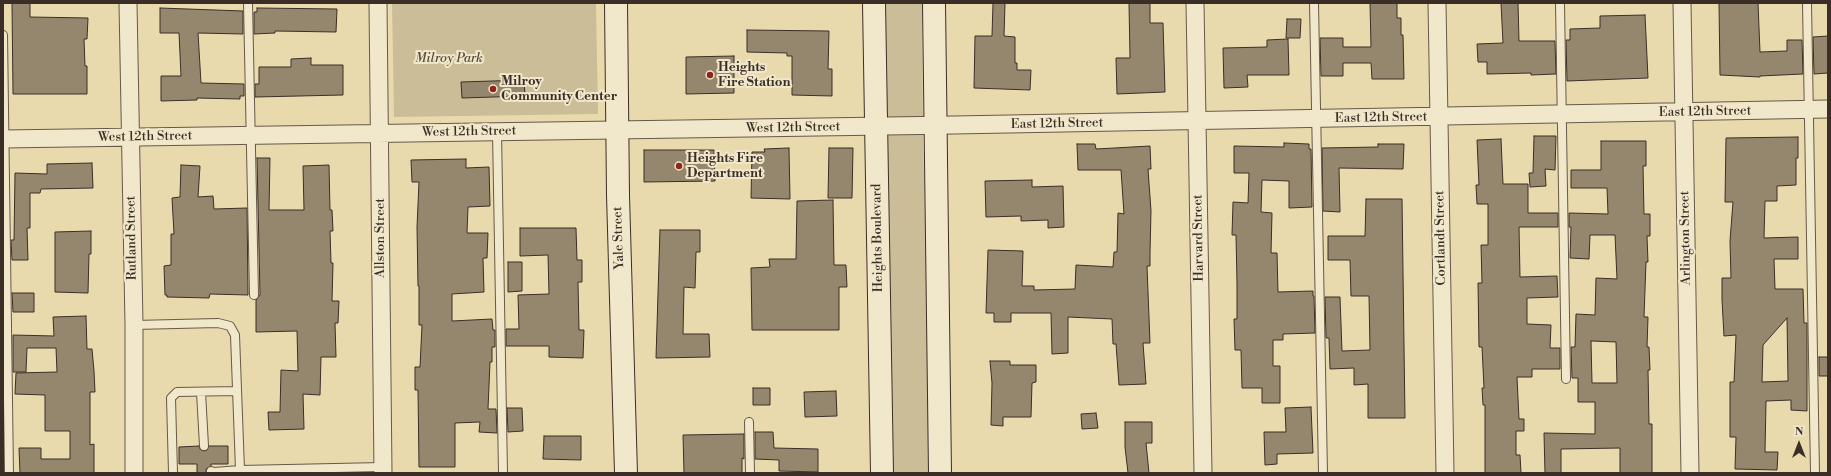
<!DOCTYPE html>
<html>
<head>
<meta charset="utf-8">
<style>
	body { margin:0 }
	#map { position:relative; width:1831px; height:476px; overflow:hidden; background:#e9daae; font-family:"Libre Bodoni",serif }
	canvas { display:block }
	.frame { position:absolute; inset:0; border:4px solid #3b2e27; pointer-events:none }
	.north { position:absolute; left:1779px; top:424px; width:40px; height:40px; -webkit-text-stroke:3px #f1e7ca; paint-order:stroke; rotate:0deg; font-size:11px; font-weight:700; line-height:16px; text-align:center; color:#3b2e27 }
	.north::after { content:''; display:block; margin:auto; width:14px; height:18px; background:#3b2e27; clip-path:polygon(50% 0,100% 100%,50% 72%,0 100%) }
</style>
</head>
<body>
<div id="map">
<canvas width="1831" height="476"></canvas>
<div class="frame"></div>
<div class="north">N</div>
</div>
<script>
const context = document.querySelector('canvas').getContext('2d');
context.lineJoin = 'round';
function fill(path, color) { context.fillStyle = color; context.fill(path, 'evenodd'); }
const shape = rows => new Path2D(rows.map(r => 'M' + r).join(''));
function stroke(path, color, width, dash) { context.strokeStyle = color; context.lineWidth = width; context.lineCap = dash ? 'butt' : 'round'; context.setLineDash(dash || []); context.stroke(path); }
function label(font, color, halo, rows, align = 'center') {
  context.font = font + ' "Libre Bodoni",serif'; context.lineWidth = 4; context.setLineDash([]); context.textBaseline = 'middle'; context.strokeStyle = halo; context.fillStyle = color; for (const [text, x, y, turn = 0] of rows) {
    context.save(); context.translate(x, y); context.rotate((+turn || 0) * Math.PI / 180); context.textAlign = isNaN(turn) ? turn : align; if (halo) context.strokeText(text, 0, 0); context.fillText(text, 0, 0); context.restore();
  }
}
fill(shape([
	[392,3,596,3,598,114,394,117],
	[883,3,922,3,923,139,932,473,892,473]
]), '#cbbd97');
const building = shape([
	[12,3,30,3,30,17,88,18,87,39,84,39,85,66,87,66,87,94,13,94,12,3],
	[993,3,1005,3,1004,36,1015,37,1015,63,1017,63,1017,70,1031,70,1030,90,974,88,975,36,992,36,993,3],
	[1129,3,1150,3,1150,23,1163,23,1165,92,1117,94,1116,58,1130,58,1129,3],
	[1370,3,1397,3,1397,18,1401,18,1401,35,1403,35,1404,79,1372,79,1371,63,1343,63,1343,76,1321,76,1320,38,1343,38,1343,47,1371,47,1370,3],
	[1501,3,1518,3,1519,41,1555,41,1556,74,1531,75,1531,73,1487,74,1487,62,1478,62,1477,44,1503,43,1501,3],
	[1719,3,1758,3,1760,52,1787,51,1787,40,1802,40,1803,74,1760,76,1760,77,1720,75,1719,3],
	[160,8,243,11,243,34,198,33,201,83,244,84,244,96,240,96,240,99,197,98,197,100,161,101,161,76,181,76,179,33,160,33,160,8],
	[257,8,337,9,336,32,275,31,275,33,254,34,254,12,257,12,257,8],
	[1645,15,1648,78,1567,81,1566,40,1570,40,1570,29,1600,28,1600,16,1645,15],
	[1287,19,1301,19,1300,38,1286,38,1287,19],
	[747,30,829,31,828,69,832,69,832,96,792,95,792,56,787,56,787,53,747,52,747,30],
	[1828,36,1828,73,1814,74,1813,37,1828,36],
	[1288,39,1289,75,1247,75,1248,87,1224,88,1223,48,1267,47,1267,40,1288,39],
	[734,56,734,93,686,94,686,57,734,56],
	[311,58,311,65,343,65,343,95,255,97,255,84,259,84,259,67,291,67,291,59,311,58],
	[524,80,525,96,462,98,461,82,524,80],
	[1534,136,1556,136,1555,170,1545,169,1546,186,1530,187,1529,173,1533,173,1534,136],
	[1798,137,1798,158,1796,158,1796,185,1777,186,1777,201,1765,201,1764,238,1798,237,1798,259,1774,259,1775,289,1803,289,1804,323,1807,323,1807,411,1791,410,1791,400,1766,401,1765,452,1778,452,1777,470,1735,469,1736,437,1730,437,1730,382,1734,382,1736,335,1724,336,1722,300,1722,278,1731,278,1730,241,1733,202,1725,202,1726,138,1798,137],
	[1787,318,1788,381,1762,382,1763,345,1787,318],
	[1501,139,1503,184,1528,184,1528,213,1558,213,1558,227,1519,227,1520,277,1557,276,1558,297,1527,298,1527,324,1551,325,1550,348,1560,348,1560,369,1532,369,1532,377,1517,377,1519,419,1524,419,1524,431,1516,431,1516,455,1520,455,1521,473,1485,473,1485,405,1483,405,1482,388,1484,388,1482,347,1479,347,1478,283,1482,283,1481,245,1488,245,1488,204,1477,204,1476,185,1479,185,1477,140,1501,139],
	[1601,141,1646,141,1646,166,1643,166,1644,214,1650,214,1650,236,1647,236,1648,262,1646,262,1644,317,1648,317,1647,347,1649,347,1650,370,1648,370,1649,424,1652,424,1652,473,1620,473,1620,448,1561,449,1561,473,1545,473,1544,433,1595,434,1595,402,1578,402,1578,378,1572,378,1571,347,1575,347,1576,314,1595,315,1596,278,1617,279,1615,235,1590,235,1589,259,1570,258,1571,227,1569,227,1569,213,1608,214,1607,188,1571,188,1571,170,1601,170,1601,141],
	[1591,341,1616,342,1617,383,1592,383,1591,341],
	[1284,143,1309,144,1309,149,1311,149,1312,207,1289,208,1289,181,1262,180,1261,212,1272,213,1271,253,1277,253,1278,292,1313,291,1313,296,1314,296,1315,333,1283,334,1283,340,1273,340,1273,366,1280,366,1280,403,1262,403,1262,388,1242,388,1241,350,1235,350,1234,319,1237,319,1237,283,1236,235,1232,235,1233,202,1248,203,1249,173,1234,173,1234,146,1284,147,1284,143],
	[1077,144,1095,144,1096,149,1150,146,1151,169,1148,169,1151,211,1150,253,1150,266,1147,266,1150,343,1143,343,1146,384,1119,385,1116,344,1113,344,1112,319,1068,317,1068,353,1052,354,1051,313,1011,313,1011,322,994,322,994,313,986,313,988,250,1023,251,1022,286,1034,286,1034,290,1075,289,1076,265,1113,267,1114,252,1117,252,1118,213,1124,214,1121,170,1078,170,1077,144],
	[1378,144,1404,144,1403,169,1339,168,1340,212,1323,211,1322,148,1378,147,1378,144],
	[789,148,790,199,751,198,752,152,765,152,764,149,789,148],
	[829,148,853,148,852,198,828,198,829,148],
	[644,150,714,150,715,181,644,182,644,150],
	[257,158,270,158,269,210,304,210,303,166,329,165,330,210,332,210,333,231,330,231,331,263,333,263,332,301,339,301,338,323,335,323,336,357,321,357,320,395,303,394,304,429,269,430,268,412,280,412,281,370,298,371,297,331,256,332,256,300,260,295,257,158],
	[466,159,466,168,489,167,490,206,468,207,467,233,488,233,487,258,483,258,484,292,452,294,452,321,492,319,493,330,495,330,495,347,492,347,492,362,490,362,488,409,496,409,497,433,479,432,480,422,455,423,455,467,419,467,418,390,415,390,415,367,420,367,422,325,419,325,419,286,418,286,417,227,419,182,412,182,411,160,466,159],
	[92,163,93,188,41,189,40,193,30,193,30,228,27,228,28,260,12,260,11,240,14,240,15,173,47,174,47,164,92,163],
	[181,165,200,166,198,197,213,196,214,209,247,208,248,295,210,294,209,298,167,297,167,295,165,295,164,266,171,265,171,234,174,234,172,198,180,197,181,165],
	[1032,180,1032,187,1063,186,1064,227,1048,228,1048,220,1021,221,1021,216,986,217,985,181,1032,180],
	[1366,199,1402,199,1405,418,1368,418,1368,384,1354,385,1354,368,1330,369,1329,338,1326,338,1325,297,1340,297,1342,351,1370,350,1369,296,1351,296,1350,260,1328,260,1328,236,1365,236,1366,199],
	[833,200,834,265,846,265,847,287,839,287,839,330,752,330,751,268,770,267,769,259,796,259,797,201,833,200],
	[520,228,576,228,577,260,582,260,582,282,578,282,579,330,584,330,583,358,549,357,549,346,506,346,506,329,519,329,518,295,549,294,548,255,520,256,520,228],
	[660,230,700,230,700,252,696,252,695,288,684,287,683,334,709,334,710,357,656,358,660,230],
	[91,231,91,254,89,254,88,293,55,292,55,232,91,231],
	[508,262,522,262,522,291,508,292,508,262],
	[12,293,34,293,34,312,13,312,12,293],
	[86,316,87,349,92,349,94,371,95,392,90,392,90,445,94,444,94,473,20,473,19,448,41,448,41,459,70,459,70,431,45,431,45,395,15,394,16,373,57,372,56,348,27,348,26,372,13,372,13,335,54,336,53,317,86,316],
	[1819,357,1828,357,1828,376,1819,376,1819,357],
	[990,361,1010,361,1010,365,1036,365,1036,382,1032,383,1031,417,1003,417,1003,426,991,425,992,383,990,361],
	[753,388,770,388,770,405,753,405,753,388],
	[836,391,837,416,805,417,804,392,836,391],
	[1311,407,1313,453,1277,454,1277,464,1265,465,1264,432,1286,432,1285,408,1311,407],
	[507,408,522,408,523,431,508,432,507,408],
	[1096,413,1098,428,1082,429,1081,414,1096,413],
	[1125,422,1152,422,1152,443,1146,443,1149,473,1128,473,1125,447,1125,422],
	[755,432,773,432,774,448,818,449,818,472,779,471,779,460,755,459,755,432],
	[744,434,744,459,742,458,742,473,684,473,683,435,744,434],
	[544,436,581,436,581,460,543,459,544,436],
	[199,446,200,449,204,451,207,450,209,446,228,446,228,464,211,464,211,466,206,469,206,473,197,473,197,464,179,464,179,447,199,446]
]);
fill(building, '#95876d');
stroke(building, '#3b2e27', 1);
const lane = shape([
	[248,3,254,295],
	[1314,3,1323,473],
	[1560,3,1566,379],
	[1807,3,1815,473],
	[3,35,9,473],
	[497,132,503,473],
	[134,325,218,323,230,326,235,335,240,470],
	[201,392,204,446],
	[749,422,750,473],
	[211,471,214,472,240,470,382,467],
	[173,473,171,398,177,392,237,391]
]);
const street = shape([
	[128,3,134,325,134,473],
	[378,3,383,473],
	[1195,3,1203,473],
	[1437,3,1445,473],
	[1682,3,1690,473],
	[3,139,954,125,1828,109]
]);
const secondary = shape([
	[616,3,618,195,626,473],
	[874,3,882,473],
	[934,3,940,473]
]);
stroke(lane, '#665949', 10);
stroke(street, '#665949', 19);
stroke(secondary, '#3b2e27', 24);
stroke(lane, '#f1e7ca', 8);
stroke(street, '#f1e7ca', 17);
stroke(secondary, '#f1e7ca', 22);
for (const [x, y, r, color] of [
	[710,75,4,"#8f2418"],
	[493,89,4,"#8f2418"],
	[679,166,4,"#8f2418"]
]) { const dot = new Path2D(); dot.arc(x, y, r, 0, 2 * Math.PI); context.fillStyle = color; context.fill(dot); stroke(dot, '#f1e7ca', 1.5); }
label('italic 13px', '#584b3d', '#f1e7ca', [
	["Milroy Park",449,59]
]);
label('bold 13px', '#3b2e27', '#f1e7ca', [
	["Heights",718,68],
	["Fire Station",718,83],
	["Milroy",501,82],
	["Community Center",501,97],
	["Heights Fire",687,159],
	["Department",687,174]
], 'left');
label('13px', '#3b2e27', '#f1e7ca', [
	["East 12th Street",1705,112,-1],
	["East 12th Street",1381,118,-1],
	["East 12th Street",1057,124,-1],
	["West 12th Street",793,128,-1],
	["West 12th Street",469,132,-1],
	["West 12th Street",145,137,-1],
	["Rutland Street",132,238,-91],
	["Allston Street",381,238,-90],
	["Yale Street",619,238,-92],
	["Heights Boulevard",878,238,-91],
	["Harvard Street",1199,238,-91],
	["Cortlandt Street",1441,238,-91],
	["Arlington Street",1686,238,-91]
]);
</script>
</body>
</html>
